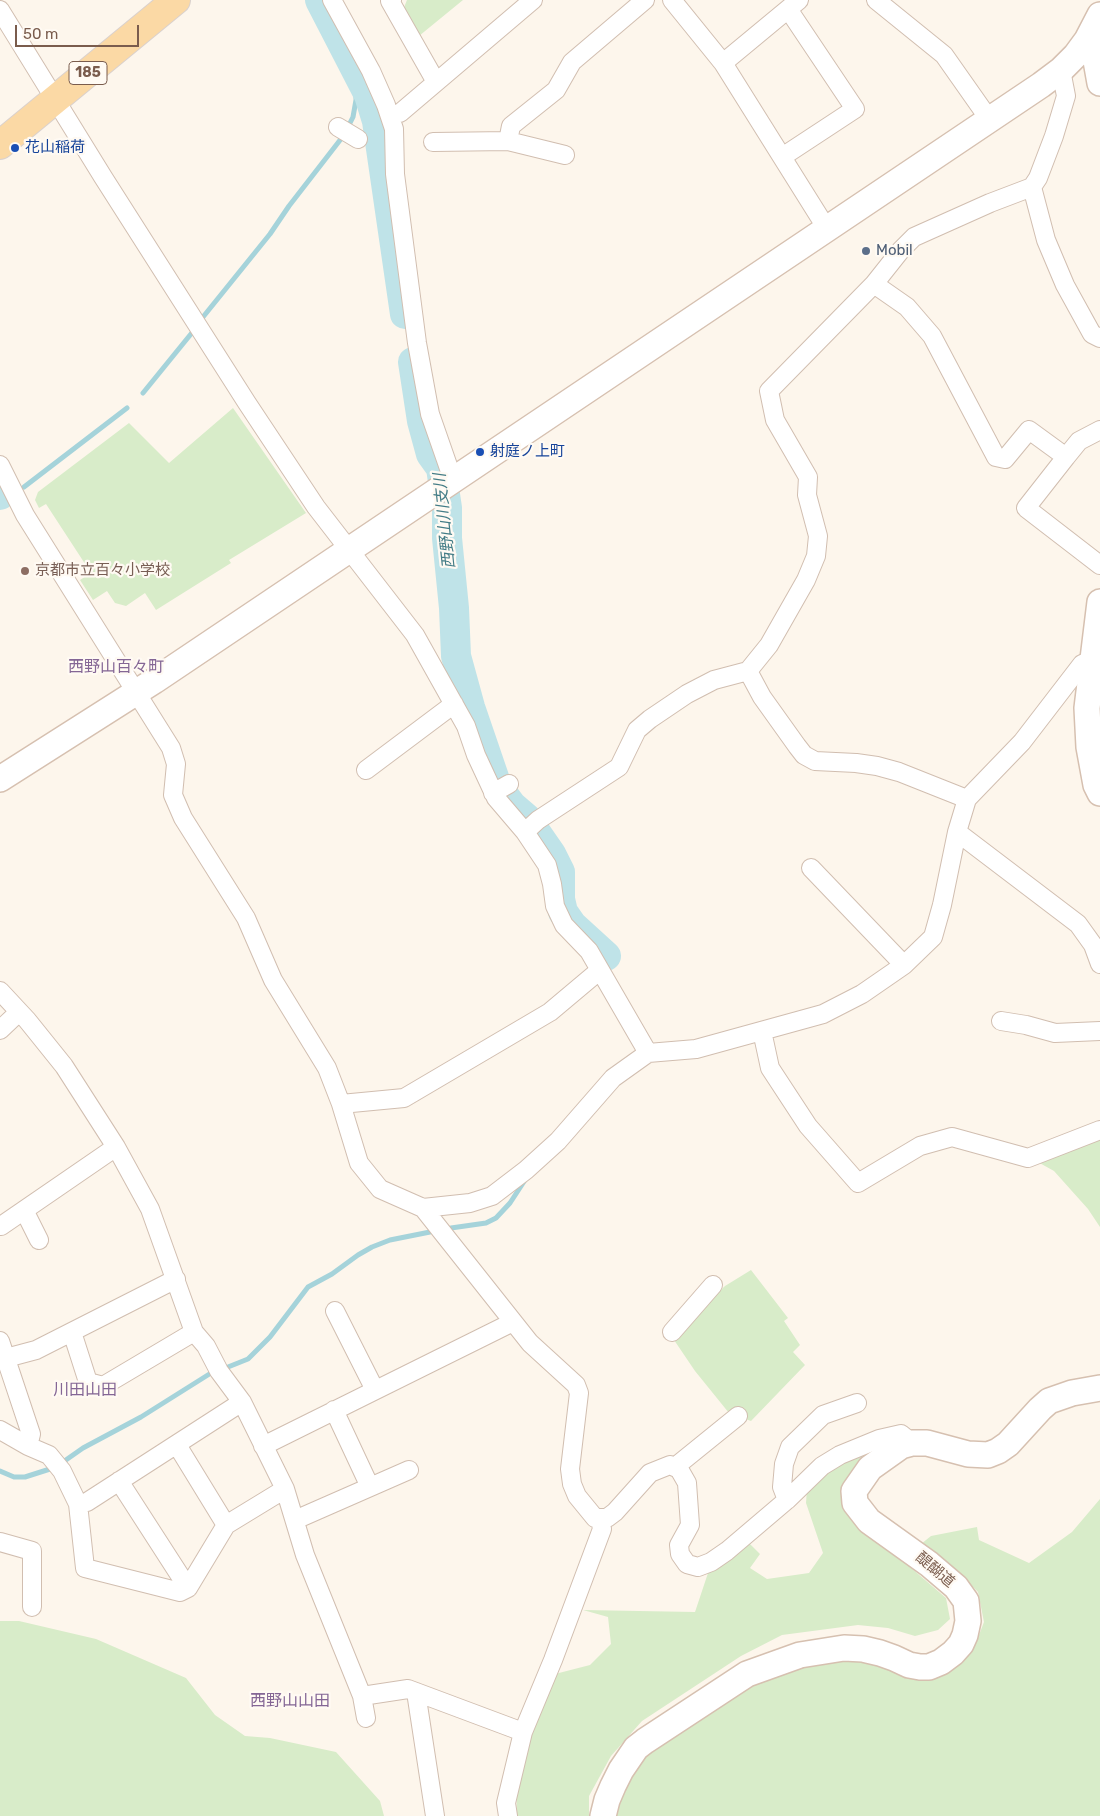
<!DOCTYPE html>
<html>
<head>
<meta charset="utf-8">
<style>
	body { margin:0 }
	#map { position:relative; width:1100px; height:1816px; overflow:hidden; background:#fdf6ec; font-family:Rubik,sans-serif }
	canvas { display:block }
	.scale { position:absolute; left:15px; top:25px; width:124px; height:22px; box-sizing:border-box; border:2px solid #7a5c4d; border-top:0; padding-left:6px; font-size:15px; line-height:18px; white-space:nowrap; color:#7a5c4d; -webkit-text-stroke:4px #fffaf3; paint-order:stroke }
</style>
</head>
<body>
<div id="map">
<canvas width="1100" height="1816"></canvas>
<div class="scale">50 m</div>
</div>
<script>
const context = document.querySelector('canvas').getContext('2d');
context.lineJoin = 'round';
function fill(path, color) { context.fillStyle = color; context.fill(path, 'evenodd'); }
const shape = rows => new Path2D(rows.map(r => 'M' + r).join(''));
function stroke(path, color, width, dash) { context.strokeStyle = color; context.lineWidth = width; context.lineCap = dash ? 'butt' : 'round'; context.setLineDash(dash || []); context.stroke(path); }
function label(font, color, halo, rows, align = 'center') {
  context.font = font + ' Rubik,"Noto Sans JP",sans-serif'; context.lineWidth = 4.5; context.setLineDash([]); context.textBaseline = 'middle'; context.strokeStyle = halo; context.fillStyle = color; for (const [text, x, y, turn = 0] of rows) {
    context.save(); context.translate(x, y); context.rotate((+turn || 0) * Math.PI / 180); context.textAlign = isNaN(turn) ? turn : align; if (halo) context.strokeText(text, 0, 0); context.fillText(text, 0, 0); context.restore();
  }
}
fill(shape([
	[407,0,463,0,419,36,403,10],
	[233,408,306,513,229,560,231,563,156,610,145,593,126,606,115,603,107,591,93,600,80,580,91,573,46,504,39,508,35,500,38,492,129,423,169,463],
	[1100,1140,1100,1227,1088,1209,1054,1171,1036,1161],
	[751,1270,788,1318,784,1321,800,1345,793,1352,805,1365,751,1421,729,1413,695,1371,672,1337,725,1286],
	[883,1445,862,1468,867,1530,946,1598,950,1619,938,1630,915,1636,888,1628,858,1625,782,1635,741,1656,642,1721,611,1756,589,1796,589,1816,517,1816,516,1776,555,1674,590,1665,611,1644,608,1617,583,1610,695,1612,708,1573,715,1564,746,1540,760,1554,750,1568,767,1579,809,1573,823,1553,806,1503,807,1489,830,1467],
	[1100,1499,1100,1816,615,1816,625,1781,643,1758,674,1731,778,1667,862,1654,932,1677,956,1667,974,1648,984,1622,978,1592,955,1569,921,1544,931,1536,977,1527,979,1540,1029,1563,1072,1532],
	[0,1621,19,1621,96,1639,186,1678,215,1715,245,1736,270,1738,336,1752,380,1801,384,1816,0,1816]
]), '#d8ecc9');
stroke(shape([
	[203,317,270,234,289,206,344,135,353,117,356,100,356,70],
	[143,393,195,329],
	[24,487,127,408],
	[451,1228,486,1223,496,1218,510,1203,525,1180],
	[228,1367,248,1359,270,1337,308,1287,332,1274,358,1255,372,1247,390,1240,430,1232],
	[63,1462,83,1448,141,1417,211,1373],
	[0,1471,14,1477,25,1477,50,1469]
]), '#a5d3da', 5);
stroke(shape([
	[320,0,369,95,377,121,405,314],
	[413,362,422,421,431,454,441,468,447,508,447,538,454,608,456,656,470,707,497,786,512,806,526,818,551,854,560,872,560,899,563,912,572,925,606,956],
	[0,491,0,495]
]), '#bfe3e8', 30);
const street = shape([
	[332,0,371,71,386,105,394,129,395,174,417,343,430,414,453,480],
	[392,0,390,1,436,82],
	[672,0,723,63,827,229],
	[876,0,944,55,989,119],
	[0,10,103,177,247,403,316,507,415,635,466,726,476,755,496,798,525,832,547,865,552,884,555,906,564,925,589,951,648,1053,696,1049,823,1014,862,994,904,965,933,937,942,905,957,832,967,799,1022,742,1082,664,1094,659],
	[723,63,799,0],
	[400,113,533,0],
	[338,127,358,139],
	[433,142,508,141],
	[565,155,508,141,511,126,556,90,572,62,645,0],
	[782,157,855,109,788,9],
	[1032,187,1046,240,1065,285,1092,334,1100,338],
	[874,284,907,307,932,336,996,457,1005,459,1029,430,1066,457,1079,441,1100,430],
	[1066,457,1026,508,1100,565],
	[0,465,25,515,171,748,176,764,173,795,183,818,246,918,273,980,327,1068,341,1104,359,1163,380,1189,423,1208,530,1343,576,1385,579,1393,570,1469,572,1484,577,1496,595,1518,607,1518,615,1512,650,1473,670,1465,679,1469,687,1483,690,1525,679,1545,680,1554,687,1564,698,1567,711,1562,727,1551,787,1500,822,1466,840,1455,879,1439,901,1434,912,1443],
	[748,671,762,697,797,746,804,755,815,761,856,763,877,766,899,772,967,799],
	[366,770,454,704],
	[493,793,509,784],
	[525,832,538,820,619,767,637,730,650,719,687,694,714,680,748,671,769,645,806,580,816,556,818,536,807,495,808,477,775,420,769,391,874,284,901,250,914,237,990,203,1032,187,1038,178,1054,136,1066,96,1061,70],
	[957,832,1078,924,1093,945,1100,964],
	[811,868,904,965],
	[0,991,27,1020,64,1066,116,1147,150,1209,194,1332,206,1346,219,1371,242,1402,285,1489,305,1555,362,1696,366,1718],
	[1001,1021,1026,1025,1055,1033,1100,1031],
	[0,1030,19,1012],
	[762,1031,770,1068,808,1126,858,1183,920,1146,952,1137,1028,1158,1100,1130],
	[341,1104,404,1098,550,1012,600,970],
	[423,1208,470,1203,492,1196,526,1170,558,1141,613,1078,648,1053],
	[24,1210,39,1240],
	[1,1226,116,1147],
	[335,1311,375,1390],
	[72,1332,88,1382,103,1386,194,1332],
	[672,1332,713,1285],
	[0,1341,31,1434,28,1446],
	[6,1358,36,1350,176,1279],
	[334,1410,370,1487],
	[0,1430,28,1446,49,1455,62,1471,78,1504,85,1568,180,1592,188,1588,226,1525,285,1489],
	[177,1445,226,1525],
	[263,1446,513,1322],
	[675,1467,738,1416],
	[119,1481,188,1588],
	[787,1500,782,1487,784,1464,790,1447,823,1415,857,1403],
	[78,1504,87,1502,242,1402],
	[295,1520,409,1470],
	[0,1542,32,1551,32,1607],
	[416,1692,435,1816],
	[362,1696,408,1689,523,1732],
	[508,1816,506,1803,523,1732,553,1660,602,1529,600,1519]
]);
const secondary = shape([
	[1087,40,1095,55,1100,83],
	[1100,602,1087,708,1089,747,1096,785,1100,793],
	[0,779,154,681,1041,85,1061,70,1076,55,1087,40,1100,15],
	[603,1816,607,1800,613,1786,621,1770,636,1748,645,1741,747,1674,800,1655,844,1648,863,1649,880,1653,894,1658,909,1665,920,1667,929,1667,941,1662,953,1653,961,1644,965,1635,968,1621,966,1601,956,1587,929,1564,869,1521,855,1503,854,1491,870,1468,901,1446,912,1443,927,1443,968,1454,988,1455,998,1451,1008,1444,1040,1409,1049,1401,1072,1393,1100,1388]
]);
const primary = shape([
	[0,145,176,0]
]);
stroke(street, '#d1beb0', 20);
stroke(secondary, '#d6c0b0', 28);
stroke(primary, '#dad1cd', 30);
stroke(street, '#fff', 18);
stroke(secondary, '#fff', 25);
stroke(primary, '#fbd9a5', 28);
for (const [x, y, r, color] of [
	[15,148,5,"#1a4fb4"],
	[866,251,5,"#5c6f8a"],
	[480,452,5,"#1a4fb4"],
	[25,571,5,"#8d6e63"]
]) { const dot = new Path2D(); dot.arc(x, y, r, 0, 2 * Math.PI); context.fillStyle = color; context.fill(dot); stroke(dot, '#fffaf3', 2); }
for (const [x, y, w] of [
	[88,73,38]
]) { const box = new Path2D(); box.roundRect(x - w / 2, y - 11.5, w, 23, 4); context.fillStyle = '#fffaf3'; context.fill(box); stroke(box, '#7a5c4d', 1); }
label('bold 14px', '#7a5c4d', null, [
	["185",88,73]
]);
label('15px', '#164399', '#fffaf3', [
	["花山稲荷",25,148],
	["射庭ノ上町",490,452]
], 'left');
label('15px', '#4e5e75', '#fffaf3', [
	["Mobil",876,251]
], 'left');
label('15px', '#785e54', '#fffaf3', [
	["京都市立百々小学校",35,571]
], 'left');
label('15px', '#7a5c4d', '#fffaf3', [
	["醍醐道",935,1570,40]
]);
label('italic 16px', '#437c86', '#fffaf3', [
	["西野山川支川",445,521,-96]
]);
label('16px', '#846695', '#fffaf3', [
	["西野山百々町",116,667],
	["川田山田",85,1390],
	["西野山山田",290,1701]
]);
</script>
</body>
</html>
